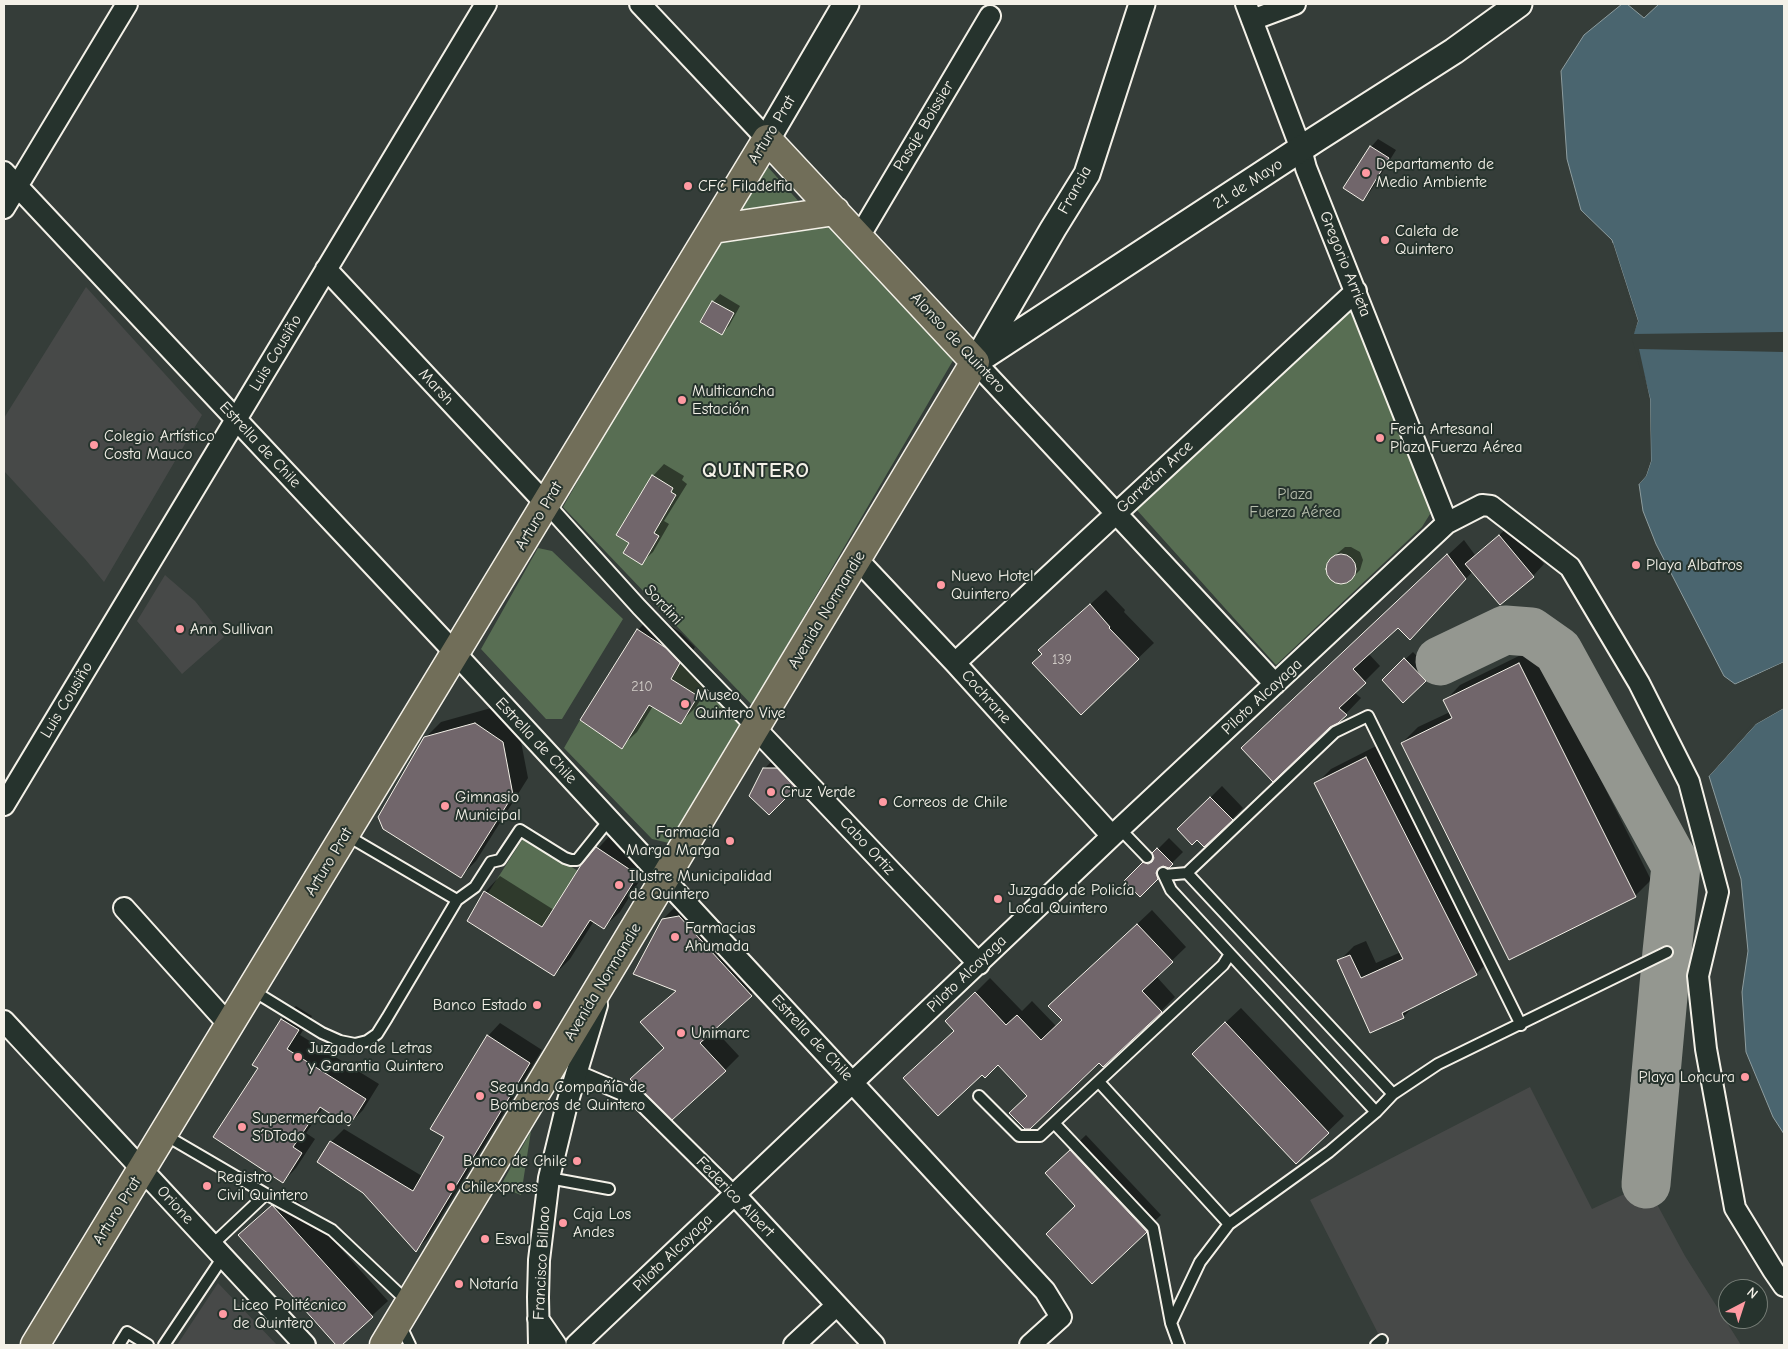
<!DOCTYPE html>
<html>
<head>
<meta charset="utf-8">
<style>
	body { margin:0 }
	#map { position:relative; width:1788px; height:1349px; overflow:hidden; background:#353d39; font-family:"Comic Neue",sans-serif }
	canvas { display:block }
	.frame { position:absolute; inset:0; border:5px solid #f4f1e8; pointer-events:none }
	.north { position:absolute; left:1718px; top:1279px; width:50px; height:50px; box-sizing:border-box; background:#26332d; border:1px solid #787f78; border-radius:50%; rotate:40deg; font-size:14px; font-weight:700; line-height:20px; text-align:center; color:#f4f1e8 }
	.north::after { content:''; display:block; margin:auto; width:18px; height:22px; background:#ff9aa2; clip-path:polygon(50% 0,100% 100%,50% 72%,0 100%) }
</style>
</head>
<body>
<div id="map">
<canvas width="1788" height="1349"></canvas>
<div class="frame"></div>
<div class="north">N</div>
</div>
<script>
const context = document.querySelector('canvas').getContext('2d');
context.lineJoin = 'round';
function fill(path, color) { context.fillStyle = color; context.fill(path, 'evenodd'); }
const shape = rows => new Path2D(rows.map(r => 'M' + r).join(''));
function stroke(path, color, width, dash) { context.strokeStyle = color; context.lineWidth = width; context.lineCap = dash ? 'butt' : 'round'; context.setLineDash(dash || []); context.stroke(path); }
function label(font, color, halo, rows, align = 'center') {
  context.font = font + ' "Comic Neue",sans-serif'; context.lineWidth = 4; context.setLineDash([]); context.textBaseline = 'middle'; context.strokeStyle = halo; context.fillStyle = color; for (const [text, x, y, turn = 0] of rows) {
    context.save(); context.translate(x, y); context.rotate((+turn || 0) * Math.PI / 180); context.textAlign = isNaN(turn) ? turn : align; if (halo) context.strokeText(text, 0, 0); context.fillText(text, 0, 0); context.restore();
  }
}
fill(shape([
	[86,287,202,415,104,582,85,559,4,471,4,418],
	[165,575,195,601,224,637,182,674,137,621],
	[1530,1087,1592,1209,1646,1184,1685,1256,1741,1345,1384,1345,1310,1200],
	[218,1283,277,1345,177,1345]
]), '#474948');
fill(shape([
	[767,166,801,204,741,210],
	[825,218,955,357,752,705,563,507,717,237],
	[1348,306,1427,498,1430,514,1422,527,1276,665,1136,509],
	[538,548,552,551,623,619,562,719,546,719,481,649],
	[681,662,743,722,669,843,652,839,564,748,580,720,622,749,649,705,681,724,698,696,671,679],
	[524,837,578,871,542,927,488,893],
	[531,1131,521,1195,500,1187]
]), '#586e53');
const water = shape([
	[1622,4,1627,4,1644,18,1659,4,1784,4,1784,662,1735,684,1724,676,1656,544,1643,511,1639,484,1646,476,1651,461,1650,399,1633,334,1638,321,1612,240,1581,210,1567,159,1561,71,1584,35,1622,4],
	[1784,708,1784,1134,1773,1117,1746,1052,1742,992,1748,951,1741,879,1709,776,1756,724,1784,708]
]);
fill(water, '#4a656f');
stroke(water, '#8e9d9f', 1);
fill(shape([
	[1613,243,1638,321,1634,334,1784,332,1784,352,1639,349,1650,399,1651,461,1646,476,1639,484,1637,484,1643,475,1648,460,1648,399,1631,335,1635,321,1611,244],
	[1784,662,1784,664,1736,687,1733,686],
	[1784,706,1784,708,1756,724,1709,776,1708,773,1754,722]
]), '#353d39');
fill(shape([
	[1378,139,1396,150,1370,192,1363,199,1371,147],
	[720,294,740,306,729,326,722,333,713,302],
	[664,464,684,476,682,480,687,484,664,521,669,524,653,552,641,563,631,542,653,476],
	[1511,525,1544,564,1533,576,1473,571,1425,623,1398,626,1368,653,1380,666,1354,692,1361,698,1338,722,1258,732,1464,540,1475,555],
	[1345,547,1351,547,1360,552,1363,560,1360,570,1352,578,1344,583,1338,583,1329,577,1327,568,1332,558],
	[1106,590,1125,610,1124,612,1154,643,1081,713,1040,650],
	[653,614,681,633,695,647,685,663,713,680,696,707,680,723,653,706,637,732,621,747,638,630],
	[1535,648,1651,880,1635,896,1402,743,1418,727,1450,712,1445,701,1460,685],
	[1413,652,1432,672,1403,701,1383,680],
	[491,708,518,726,528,778,476,861,461,876,425,738,441,722],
	[1382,743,1491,959,1476,974,1415,1005,1403,1017,1339,961,1354,946,1366,941,1376,963,1401,952,1316,784,1331,769],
	[772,761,785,761,802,780,769,813,764,769],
	[1222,786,1243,808,1232,819,1197,838,1179,829],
	[613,832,653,859,620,912,604,927,594,921,570,959,554,975,485,892,500,876,554,910,582,866],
	[1169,838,1183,852,1140,895,1126,881],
	[678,904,766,980,714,1029,739,1056,725,1070,665,1048,657,1008,677,990,663,919],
	[1152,910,1186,947,1156,976,1175,997,1161,1011,1099,1061,998,1064,955,1030,961,1007,990,978,1022,1011,1032,1001,1056,1026,1063,1020,1050,1006],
	[296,1006,312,1016,300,1035,379,1084,363,1110,349,1124,323,1108,306,1133,315,1139,296,1168,283,1182,259,1068,254,1064,282,1019],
	[1241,1008,1344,1116,1296,1162,1209,1038],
	[500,1023,542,1050,428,1238,416,1250,331,1142,344,1129,422,1176,446,1137,488,1036],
	[1086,1135,1161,1215,1093,1282,1076,1206,1062,1158],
	[288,1190,388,1301,340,1345,338,1345,240,1235]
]), '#0007');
stroke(shape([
	[1440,661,1505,630,1531,632,1558,651,1676,866,1667,952,1646,1184]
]), '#949790', 49);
const building = shape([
	[1370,146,1389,158,1363,201,1343,188,1370,146],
	[712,301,734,313,722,335,700,322,712,301],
	[652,475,673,488,671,492,676,495,654,533,659,536,642,565,623,553,629,543,616,535,652,475],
	[1499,535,1534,577,1500,605,1465,564,1499,535],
	'1326 569a15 15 0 1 1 30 0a15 15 0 1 1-30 0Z',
	[1447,554,1466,579,1410,640,1398,628,1353,669,1366,683,1339,708,1347,715,1338,723,1330,727,1273,782,1241,748,1447,554],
	[1090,604,1110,627,1109,628,1139,659,1081,715,1032,663,1042,654,1038,650,1090,604],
	[637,629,666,648,680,663,671,679,698,696,681,724,649,705,622,749,580,720,637,629],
	[1404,658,1426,681,1403,703,1382,680,1404,658],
	[1519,663,1636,897,1509,960,1401,743,1452,718,1443,700,1519,663],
	[475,723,503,742,513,795,461,878,383,829,378,817,424,737,475,723],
	[1366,757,1477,975,1402,1013,1404,1018,1370,1033,1337,960,1350,955,1361,978,1403,959,1314,783,1366,757],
	[763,768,777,768,796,788,769,815,749,796,763,768],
	[1210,797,1233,820,1204,847,1197,840,1192,845,1177,829,1210,797],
	[596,847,638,875,604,929,590,920,554,976,467,921,484,891,542,927,581,865,596,847],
	[1157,848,1173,864,1169,868,1163,866,1158,869,1156,873,1158,879,1140,897,1124,881,1143,862,1148,864,1152,862,1154,858,1152,853,1157,848],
	[679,916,752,996,700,1043,726,1071,672,1120,630,1079,664,1048,640,1022,676,991,633,974,662,919,679,916],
	[1137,924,1173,962,1142,991,1162,1012,1103,1067,1099,1063,1030,1129,1025,1129,1009,1113,1027,1096,998,1065,985,1078,982,1075,938,1116,903,1078,954,1031,945,1021,975,992,1006,1025,1017,1015,1041,1040,1062,1020,1048,1006,1137,924],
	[281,1019,299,1030,287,1049,366,1099,349,1126,320,1107,293,1147,302,1153,283,1183,213,1137,258,1068,252,1065,281,1019],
	[1225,1022,1329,1133,1296,1164,1192,1054,1225,1022],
	[487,1035,530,1063,416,1252,363,1193,317,1162,330,1141,413,1191,444,1137,430,1129,487,1035],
	[1070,1150,1147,1232,1092,1284,1046,1234,1075,1206,1045,1173,1070,1150],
	[272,1205,373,1317,342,1345,336,1345,238,1235,272,1205]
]);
fill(building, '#71666b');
stroke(building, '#f4f1e8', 1);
const service = shape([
	[1121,830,1147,857],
	[1163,873,1171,890,1376,1112],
	[1187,873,1335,732,1368,716,1521,1025],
	[1165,875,1187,873,1393,1094],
	[457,900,475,887,491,862,500,860,520,830,565,858,571,860,577,860,609,820],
	[252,990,322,1033,340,1041,355,1044,367,1041,377,1034,387,1018,457,900,346,835],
	[1099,1082,1229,1224],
	[979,1096,1019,1136,1040,1136,1223,965,1230,954],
	[1054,1123,1153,1228,1171,1323,1179,1345],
	[165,1135,266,1194],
	[549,1178,609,1189],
	[212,1245,266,1194,332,1230,408,1302],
	[1171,1323,1200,1262,1229,1224,1329,1152,1376,1112,1393,1094,1438,1064,1667,952],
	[400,1324,410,1345],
	[119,1345,127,1332,148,1345],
	[164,1345,223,1257],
	[1376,1345,1382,1340]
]);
const pedestrian = shape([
	[546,504,639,607,755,728],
	[577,1073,638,1099,734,1194]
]);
const minor = shape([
	[640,4,767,139],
	[1246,4,1301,149,1306,168,1447,523],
	[1252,20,1295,4],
	[4,172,443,640,1045,1291,1061,1317,1030,1345],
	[4,208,127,4],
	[859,237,990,16],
	[326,269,546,504],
	[975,362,1275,684],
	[857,559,955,663,1112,836],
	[955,663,1356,291],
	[755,728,979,964],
	[4,805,486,4],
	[124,908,230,1026],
	[4,1021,305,1345],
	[734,1194,874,1345],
	[538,1319,556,1345],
	[539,1345,538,1297,539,1260,549,1178,567,1104,597,1005],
	[576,1345,1112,836,1447,523,1482,505,1491,506,1570,567,1639,683,1689,782,1718,892,1698,976,1706,1049,1735,1208,1773,1270,1784,1286],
	[794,1345,837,1305]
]);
const tertiary = shape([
	[767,139,846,4],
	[978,358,1053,229,1087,174,1142,4],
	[975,362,1316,139,1454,51,1519,4]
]);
const primary = shape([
	[713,229,835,211],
	[35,1345,767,139,975,362,384,1345]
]);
stroke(service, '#f4f1e8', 14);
stroke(pedestrian, '#f4f1e8', 19);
stroke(minor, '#f4f1e8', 24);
stroke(tertiary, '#f4f1e8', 29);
stroke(primary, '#f4f1e8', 31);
stroke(service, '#26332d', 10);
stroke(pedestrian, '#26332d', 15);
stroke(minor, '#26332d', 20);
stroke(tertiary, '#26332d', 25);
stroke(primary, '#716e59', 28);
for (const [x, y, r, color] of [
	[1366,173,5,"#ff9aa2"],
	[688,186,5,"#ff9aa2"],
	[1385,240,5,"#ff9aa2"],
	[682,400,5,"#ff9aa2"],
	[1380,438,5,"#ff9aa2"],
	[94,445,5,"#ff9aa2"],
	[1636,565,5,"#ff9aa2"],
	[941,585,5,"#ff9aa2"],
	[180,629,5,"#ff9aa2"],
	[685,704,5,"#ff9aa2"],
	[771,792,5,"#ff9aa2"],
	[883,802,5,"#ff9aa2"],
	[445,806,5,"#ff9aa2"],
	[730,841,5,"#ff9aa2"],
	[619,885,5,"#ff9aa2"],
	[998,899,5,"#ff9aa2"],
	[675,937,5,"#ff9aa2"],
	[537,1005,5,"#ff9aa2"],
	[681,1033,5,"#ff9aa2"],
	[298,1057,5,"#ff9aa2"],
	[1745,1077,5,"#ff9aa2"],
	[480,1096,5,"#ff9aa2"],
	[242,1127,5,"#ff9aa2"],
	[577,1161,5,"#ff9aa2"],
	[207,1186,5,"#ff9aa2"],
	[451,1187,5,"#ff9aa2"],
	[563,1223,5,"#ff9aa2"],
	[485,1239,5,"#ff9aa2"],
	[459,1284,5,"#ff9aa2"],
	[223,1314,5,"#ff9aa2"]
]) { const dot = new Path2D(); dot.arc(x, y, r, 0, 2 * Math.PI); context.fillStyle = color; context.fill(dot); stroke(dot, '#26332d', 2); }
label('14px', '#d3cec9', null, [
	["139",1062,660],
	["210",642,687]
]);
label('16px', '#f4f1e8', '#26332d', [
	["Pasaje Boissier",924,126,-59],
	["Arturo Prat",772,130,-59],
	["21 de Mayo",1248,184,-33],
	["Francia",1075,190,-61],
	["Gregorio Arrieta",1345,264,68],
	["Alonso de Quintero",958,343,47],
	["Luis Cousiño",276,353,-59],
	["Marsh",436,387,47],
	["Estrella de Chile",260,445,47],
	["Garretón Arce",1155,477,-43],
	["Arturo Prat",539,516,-59],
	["Sordini",663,605,47],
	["Avenida Normandie",827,610,-59],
	["Cochrane",986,697,48],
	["Piloto Alcayaga",1262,697,-43],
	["Luis Cousiño",67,700,-59],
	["Estrella de Chile",536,741,47],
	["Cabo Ortiz",867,846,47],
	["Arturo Prat",329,862,-59],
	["Piloto Alcayaga",967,974,-44],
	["Avenida Normandie",603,982,-59],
	["Estrella de Chile",812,1038,47],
	["Federico Albert",735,1197,46],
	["Orione",175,1205,47],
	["Arturo Prat",117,1211,-58],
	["Piloto Alcayaga",673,1253,-44],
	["Francisco Bilbao",542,1263,-87]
]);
label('16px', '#f4f1e8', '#26332d', [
	["Departamento de",1376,164],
	["Medio Ambiente",1376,182],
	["CFC Filadelfia",698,186],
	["Caleta de",1395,231],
	["Quintero",1395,249],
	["Multicancha",692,391],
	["Estación",692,409],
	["Feria Artesanal",1390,429],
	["Plaza Fuerza Aérea",1390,447],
	["Colegio Artístico",104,436],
	["Costa Mauco",104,454],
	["Playa Albatros",1646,565],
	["Nuevo Hotel",951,576],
	["Quintero",951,594],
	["Ann Sullivan",190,629],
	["Museo",695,695],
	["Quintero Vive",695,713],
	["Cruz Verde",781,792],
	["Gimnasio",455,797],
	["Municipal",455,815],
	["Correos de Chile",893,802],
	["Farmacia",720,832,"right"],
	["Marga Marga",720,850,"right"],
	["Ilustre Municipalidad",629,876],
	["de Quintero",629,894],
	["Juzgado de Policía",1008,890],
	["Local Quintero",1008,908],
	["Farmacias",685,928],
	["Ahumada",685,946],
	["Banco Estado",527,1005,"right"],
	["Unimarc",691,1033],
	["Juzgado de Letras",308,1048],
	["y Garantia Quintero",308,1066],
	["Playa Loncura",1735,1077,"right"],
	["Segunda Compañía de",490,1087],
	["Bomberos de Quintero",490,1105],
	["Supermercado",252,1118],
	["S´DTodo",252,1136],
	["Banco de Chile",567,1161,"right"],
	["Registro",217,1177],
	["Civil Quintero",217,1195],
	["Chilexpress",461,1187],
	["Caja Los",573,1214],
	["Andes",573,1232],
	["Esval",495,1239],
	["Notaría",469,1284],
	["Liceo Politécnico",233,1305],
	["de Quintero",233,1323]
], 'left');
label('16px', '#b6bdac', '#26332d', [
	["Plaza",1295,494],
	["Fuerza Aérea",1295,512]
]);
context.letterSpacing = '1px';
label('bold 21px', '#f4f1e8', '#26332d', [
	["QUINTERO",756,471]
]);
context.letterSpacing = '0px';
</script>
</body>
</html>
